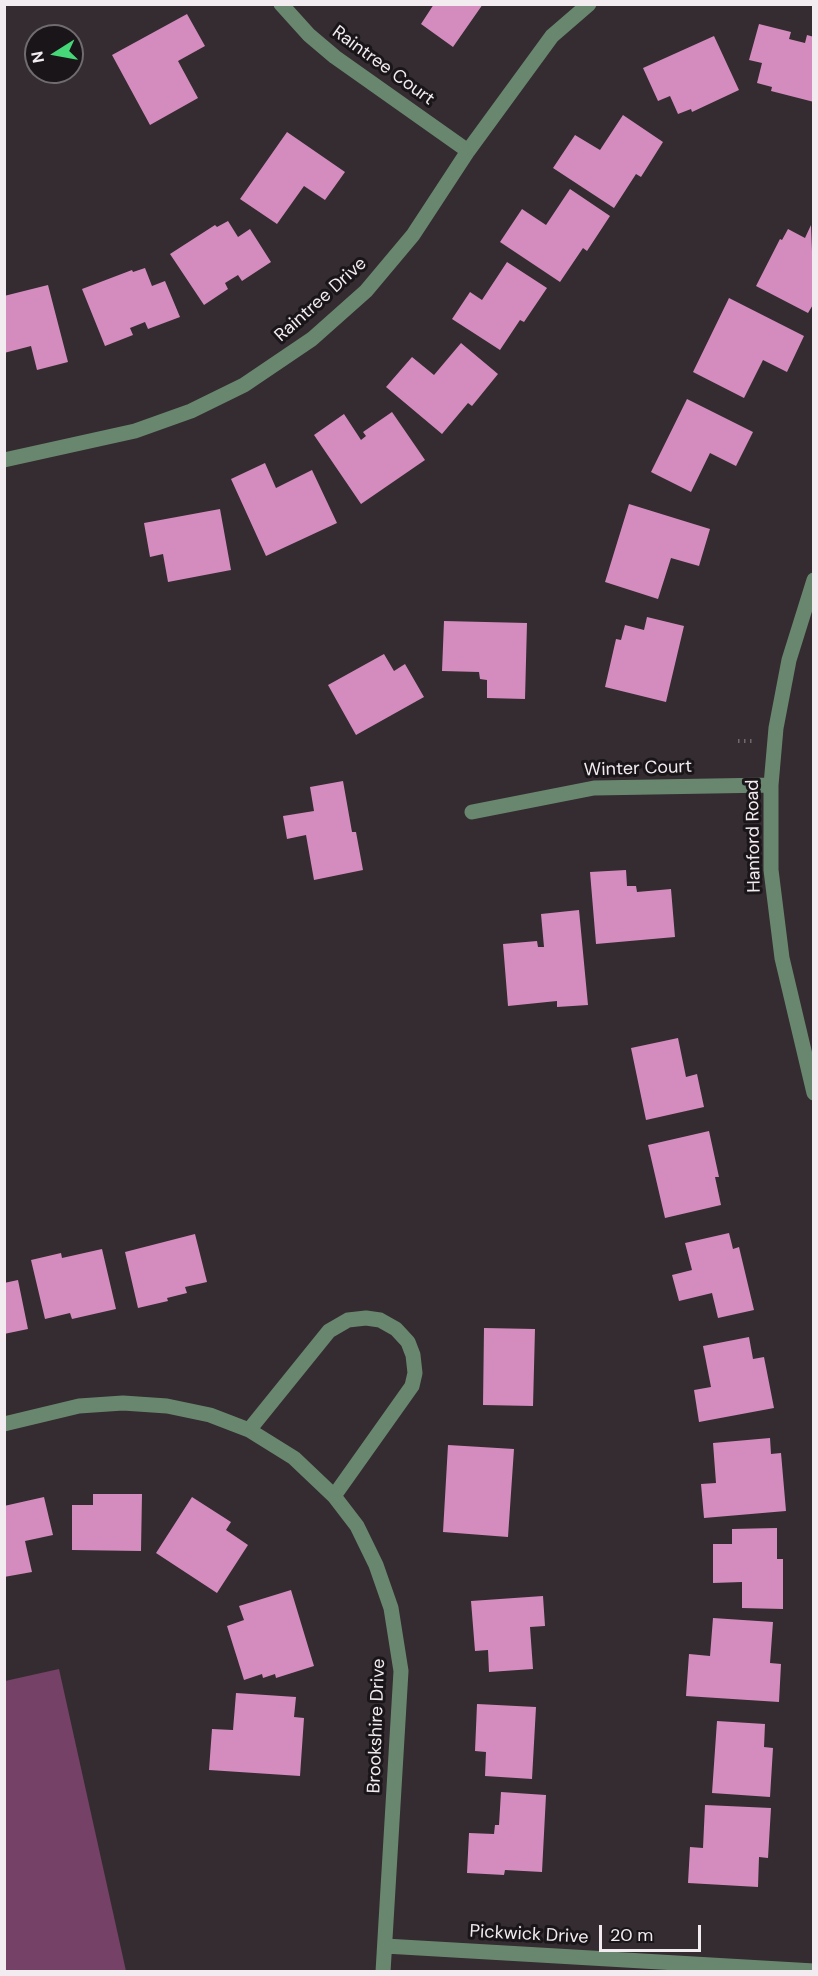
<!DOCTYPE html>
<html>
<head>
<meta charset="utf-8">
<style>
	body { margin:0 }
	#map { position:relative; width:818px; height:1976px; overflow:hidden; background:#342c31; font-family:"DM Sans",sans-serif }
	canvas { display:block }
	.frame { position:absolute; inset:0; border:6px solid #f2ecf0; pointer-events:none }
	.north { position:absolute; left:24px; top:24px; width:60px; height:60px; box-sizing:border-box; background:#191518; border:2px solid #706b6e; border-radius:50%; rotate:259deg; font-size:16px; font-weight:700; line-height:24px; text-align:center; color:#f2ecf0 }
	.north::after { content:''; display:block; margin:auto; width:21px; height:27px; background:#46d779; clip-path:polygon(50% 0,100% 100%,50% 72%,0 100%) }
	.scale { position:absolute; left:599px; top:1925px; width:102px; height:27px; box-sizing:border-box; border:3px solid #f2ecf0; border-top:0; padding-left:8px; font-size:18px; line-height:21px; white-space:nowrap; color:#f2ecf0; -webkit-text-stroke:4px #191518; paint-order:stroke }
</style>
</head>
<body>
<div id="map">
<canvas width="818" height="1976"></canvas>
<div class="frame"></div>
<div class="north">N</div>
<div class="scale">20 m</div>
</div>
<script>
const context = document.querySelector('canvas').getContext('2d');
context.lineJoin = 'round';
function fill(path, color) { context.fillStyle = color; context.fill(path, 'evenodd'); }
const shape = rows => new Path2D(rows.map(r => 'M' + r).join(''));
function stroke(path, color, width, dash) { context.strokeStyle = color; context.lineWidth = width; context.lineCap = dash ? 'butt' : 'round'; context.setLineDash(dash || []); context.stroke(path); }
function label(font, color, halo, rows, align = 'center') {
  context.font = font + ' "DM Sans",sans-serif'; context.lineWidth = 6; context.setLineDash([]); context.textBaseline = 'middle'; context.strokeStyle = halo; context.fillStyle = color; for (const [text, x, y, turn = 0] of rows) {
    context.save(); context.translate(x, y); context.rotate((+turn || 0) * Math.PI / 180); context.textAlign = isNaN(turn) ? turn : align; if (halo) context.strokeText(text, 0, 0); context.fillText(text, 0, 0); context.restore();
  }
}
fill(shape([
	[59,1669,126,1971,5,1971,5,1681]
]), '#754166');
fill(shape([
	[434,4,483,4,453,47,421,24],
	[187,14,205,46,178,61,198,98,150,125,112,55],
	[759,24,791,32,789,39,805,43,807,35,814,37,814,102,771,91,772,87,757,83,762,63,749,60],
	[714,36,739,90,692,112,691,109,678,114,670,96,658,101,643,68],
	[623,115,663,142,641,177,636,174,614,208,553,168,575,135,600,150],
	[287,132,345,172,325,200,304,186,277,224,240,199],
	[570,189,610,216,587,251,583,248,560,282,500,242,522,209,546,225],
	[228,221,238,237,250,229,271,262,242,281,238,275,225,283,228,289,204,305,170,254,215,225,217,227],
	[811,225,814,303,808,313,756,286,780,239,782,240,788,229,805,238],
	[507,262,547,288,524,322,520,320,500,350,452,319,470,292,482,300],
	[145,268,152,286,165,281,180,317,148,329,145,322,130,328,133,335,105,346,82,289,132,270,133,272],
	[48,285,68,362,37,370,31,346,4,353,4,296],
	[729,298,804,336,787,372,763,360,744,398,693,372],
	[461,343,498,374,472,406,468,403,442,434,386,387,412,357,434,375],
	[687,399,753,432,736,466,710,453,691,492,651,472],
	[392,412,425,460,361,504,314,435,344,414,361,440,366,436,363,432],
	[265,463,276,488,312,470,337,523,266,556,231,479],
	[629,504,710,529,699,566,671,558,658,599,605,582],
	[220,509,231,570,168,582,163,554,150,557,144,523],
	[647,617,684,626,666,702,605,687,616,639,621,640,625,625,644,630],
	[444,621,527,623,525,699,487,698,487,680,480,679,479,672,442,671],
	[384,654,394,671,405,664,424,697,356,735,328,685],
	[343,781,352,832,356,832,363,870,314,880,306,835,287,839,283,816,314,811,310,787],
	[626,870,627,886,636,886,637,892,671,889,675,937,596,944,590,872],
	[579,910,588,1005,557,1007,557,1001,508,1006,503,944,537,941,538,947,544,947,541,914],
	[678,1038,686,1077,697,1074,704,1107,646,1120,631,1048],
	[709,1131,719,1177,715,1177,721,1205,665,1218,648,1145],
	[729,1233,733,1249,739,1247,754,1310,718,1318,712,1293,679,1301,672,1275,692,1270,685,1243],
	[195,1234,207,1282,185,1287,187,1293,167,1298,168,1301,138,1308,125,1252],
	[102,1249,116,1309,72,1319,70,1313,45,1319,31,1260,61,1253,62,1258],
	[18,1280,28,1329,4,1334,4,1283],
	[484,1328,535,1329,533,1406,483,1405],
	[749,1337,753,1359,764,1357,774,1408,699,1422,694,1390,711,1387,703,1346],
	[770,1438,771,1454,781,1453,786,1511,704,1518,701,1484,716,1483,713,1443],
	[448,1445,514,1449,508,1537,443,1532],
	[93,1494,142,1494,141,1551,72,1550,72,1505,93,1505],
	[44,1497,53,1535,25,1541,32,1572,4,1577,4,1506],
	[192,1497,231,1522,226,1530,248,1545,217,1593,156,1553],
	[777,1528,777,1559,783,1559,783,1609,742,1608,742,1582,713,1583,713,1544,732,1544,732,1529],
	[291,1590,314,1666,276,1678,275,1674,263,1678,262,1674,244,1680,227,1626,244,1620,239,1606],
	[543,1596,545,1626,530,1627,533,1669,489,1672,488,1650,475,1651,471,1601],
	[713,1618,773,1622,770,1663,781,1664,779,1702,686,1696,689,1654,710,1656],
	[236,1693,296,1697,294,1717,304,1718,300,1776,209,1770,212,1729,233,1730],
	[477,1704,536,1707,532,1779,485,1776,486,1752,475,1751],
	[717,1721,765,1724,764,1747,773,1748,770,1797,712,1793],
	[501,1792,546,1795,542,1872,505,1870,504,1875,467,1873,469,1833,494,1834,495,1825,499,1825],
	[705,1805,771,1808,768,1858,759,1857,758,1887,688,1883,690,1847,703,1848]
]), '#d48bbe');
stroke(shape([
	[738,741,752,741]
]), '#6f686c', 4, [1.5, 4.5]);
stroke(shape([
	[281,4,309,35,335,57,468,151],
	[4,460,135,431,191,411,244,385,312,339,366,291,413,235,468,151,552,36,589,4],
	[814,580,789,660,776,728,771,785,771,870,782,958,814,1093],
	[472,812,594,788,771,785],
	[4,1424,79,1406,123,1403,167,1406,210,1415,249,1430,294,1458,334,1496,357,1526,376,1565,391,1608,401,1671,383,1972],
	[249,1430,329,1331,348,1320,366,1318,380,1320,396,1329,408,1342,413,1355,415,1373,412,1386,334,1496],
	[385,1946,814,1971]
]), '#69876f', 15);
label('18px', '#f2ecf0', '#191518', [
	["Raintree Court",383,66,36],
	["Raintree Drive",321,300,-42],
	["Winter Court",638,769,-2],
	["Hanford Road",754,836,-91],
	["Brookshire Drive",377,1726,-88],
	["Pickwick Drive",529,1935,3]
]);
</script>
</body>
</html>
